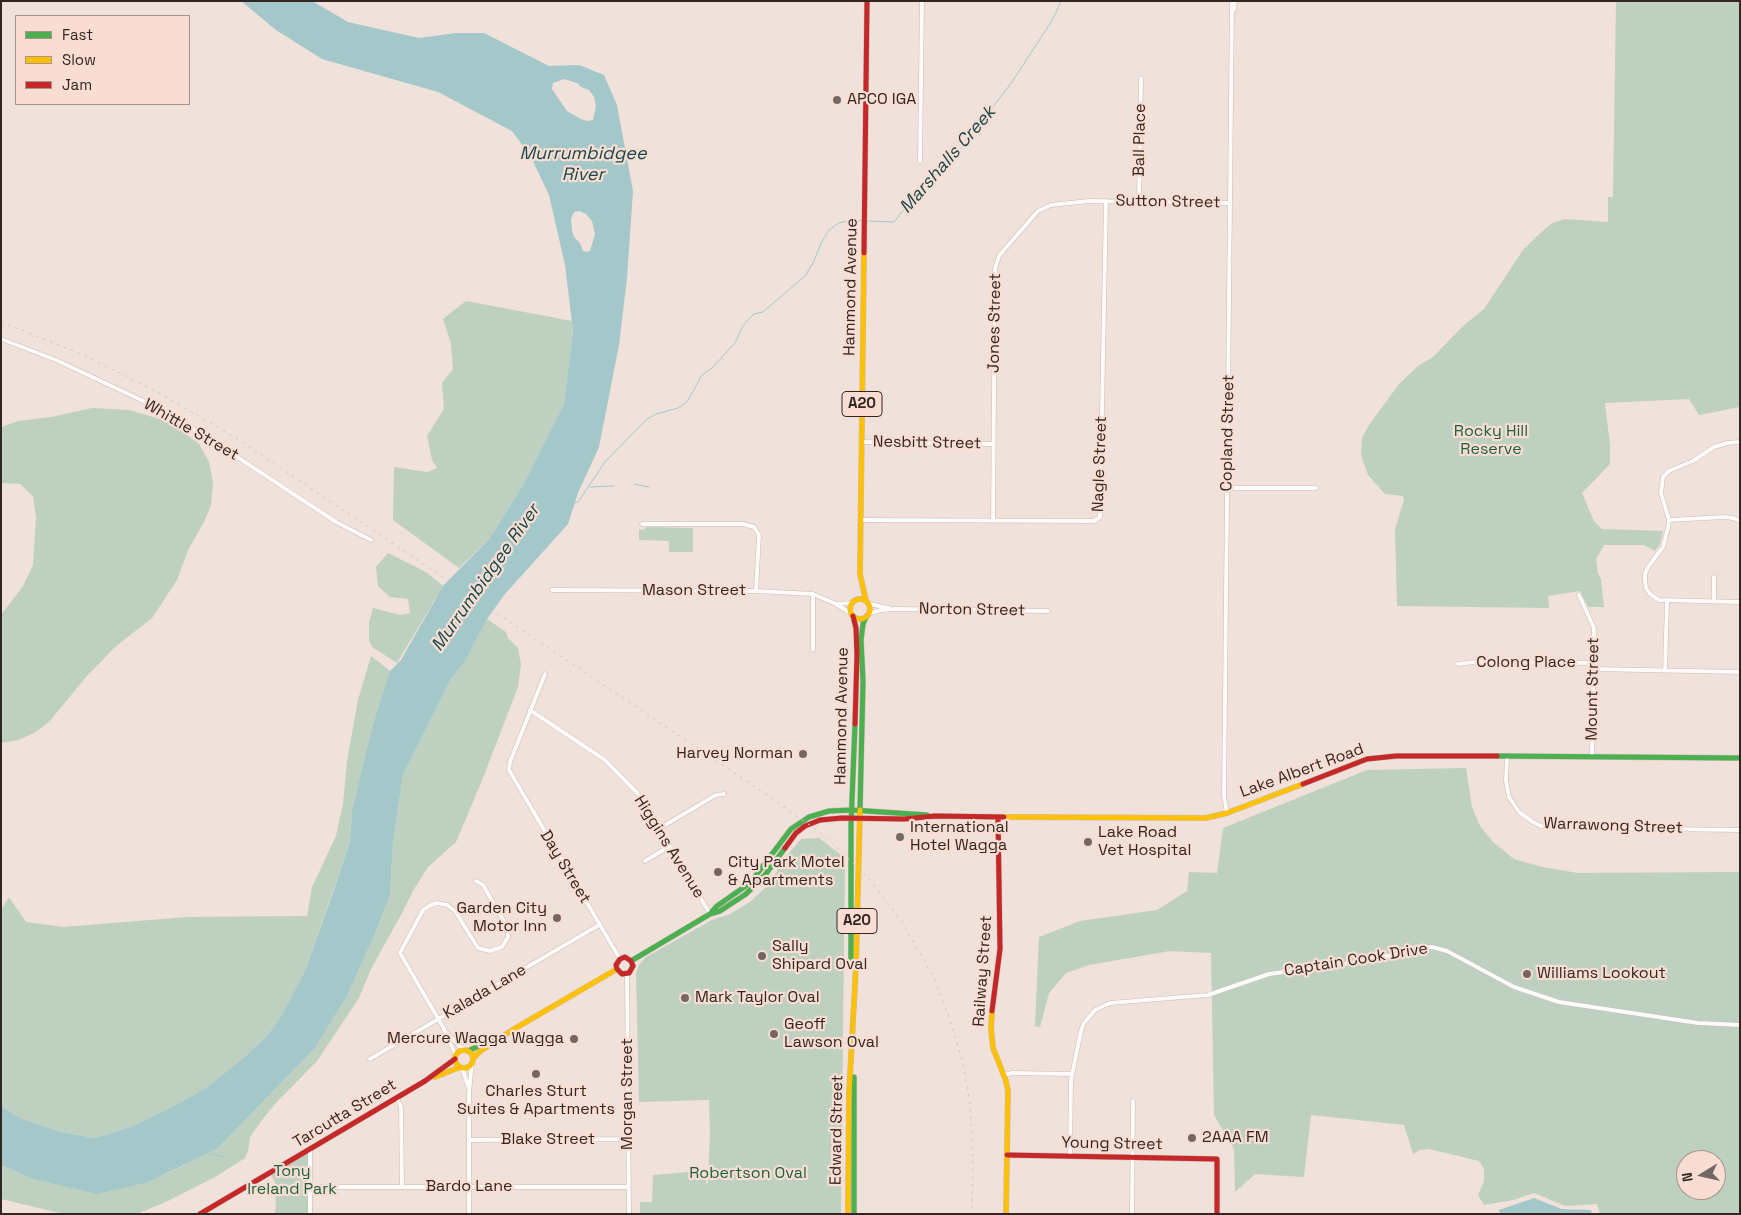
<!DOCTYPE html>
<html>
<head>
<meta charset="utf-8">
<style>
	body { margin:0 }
	#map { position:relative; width:1741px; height:1215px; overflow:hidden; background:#f0e1db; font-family:"Space Grotesk",sans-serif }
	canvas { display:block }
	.frame { position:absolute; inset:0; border:2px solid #312622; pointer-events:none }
	.legend { position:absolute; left:15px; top:15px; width:175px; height:90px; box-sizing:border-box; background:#f9ddd2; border:1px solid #a9948c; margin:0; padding:6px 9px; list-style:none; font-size:15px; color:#312622 }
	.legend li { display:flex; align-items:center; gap:10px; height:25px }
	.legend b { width:25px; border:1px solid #a9948c }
	.north { position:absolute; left:1676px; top:1150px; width:50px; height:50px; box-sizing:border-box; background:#f9ddd2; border:1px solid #a9948c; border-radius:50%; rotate:261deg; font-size:14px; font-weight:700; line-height:20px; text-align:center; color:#312622 }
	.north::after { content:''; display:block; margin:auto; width:18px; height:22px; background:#746763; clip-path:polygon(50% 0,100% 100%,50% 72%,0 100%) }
</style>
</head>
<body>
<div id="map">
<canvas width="1741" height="1215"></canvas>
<div class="frame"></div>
<ul class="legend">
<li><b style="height:6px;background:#4caf50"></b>Fast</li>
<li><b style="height:6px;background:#ffc107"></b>Slow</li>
<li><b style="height:6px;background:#c62828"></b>Jam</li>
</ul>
<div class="north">N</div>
</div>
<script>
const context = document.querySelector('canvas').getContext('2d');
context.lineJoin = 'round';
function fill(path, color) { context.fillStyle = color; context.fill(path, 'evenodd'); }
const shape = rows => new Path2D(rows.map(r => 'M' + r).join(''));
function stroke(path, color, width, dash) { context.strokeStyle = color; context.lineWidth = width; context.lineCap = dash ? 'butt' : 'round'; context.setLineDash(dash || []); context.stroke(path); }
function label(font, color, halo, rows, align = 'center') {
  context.font = font + ' "Space Grotesk",sans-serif'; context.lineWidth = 4.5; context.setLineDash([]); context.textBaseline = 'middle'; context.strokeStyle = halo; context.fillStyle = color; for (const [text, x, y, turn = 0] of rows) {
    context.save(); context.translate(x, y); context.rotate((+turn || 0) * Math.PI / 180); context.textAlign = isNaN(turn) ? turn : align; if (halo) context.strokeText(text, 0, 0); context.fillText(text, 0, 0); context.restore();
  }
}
fill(shape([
	[1616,1,1740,1,1740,407,1699,415,1689,399,1605,403,1610,445,1610,464,1582,493,1594,521,1602,529,1663,531,1660,544,1655,551,1644,545,1604,545,1596,559,1598,573,1601,579,1604,607,1588,607,1580,591,1548,596,1549,608,1397,606,1395,529,1404,500,1403,496,1385,494,1368,475,1361,455,1362,438,1369,425,1399,384,1418,366,1433,357,1463,326,1484,309,1523,250,1536,237,1552,223,1565,219,1608,222,1608,197,1613,197],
	[466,301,572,321,573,331,564,404,523,485,490,538,459,568,393,520,394,467,427,472,437,468,432,460,427,436,444,409,442,383,453,369,451,344,443,319],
	[92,408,129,410,170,422,199,444,209,462,213,482,211,505,204,522,188,550,177,580,152,618,115,647,86,677,49,722,34,733,18,740,1,743,1,615,23,586,33,565,36,518,33,496,20,484,1,483,1,427,18,421,51,417],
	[647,527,693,528,693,552,669,552,669,541,639,540,639,529,643,530],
	[388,553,426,572,443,586,397,663,372,647,369,640,369,622,373,608,401,615,410,613,408,599,390,597,378,586,376,567],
	[487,619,506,632,508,638,518,648,521,665,518,687,483,778,456,842,428,867,414,889,402,913,371,969,359,998,317,1061,275,1104,262,1120,250,1137,248,1151,245,1158,215,1177,168,1201,137,1214,64,1214,1,1199,1,1165,30,1178,149,1182,168,1173,218,1148,315,1048,347,996,375,934,390,895,393,844,403,775,451,679,466,660],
	[371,656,390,671,376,717,352,810,350,842,305,971,280,1018,266,1037,242,1059,206,1088,170,1108,130,1127,95,1138,61,1132,20,1118,1,1106,1,910,9,897,26,922,63,927,187,917,307,916,312,887,336,836,343,804,347,761,358,700],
	[1466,768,1472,807,1480,826,1493,842,1514,859,1542,867,1578,873,1740,872,1740,1214,1600,1214,1597,1204,1565,1206,1534,1193,1513,1200,1484,1205,1478,1195,1484,1181,1484,1169,1479,1161,1429,1149,1420,1150,1413,1154,1404,1125,1311,1115,1304,1177,1255,1174,1235,1192,1234,1149,1214,1115,1211,953,1170,951,1089,965,1066,973,1049,993,1040,1027,1035,1026,1039,937,1080,921,1157,910,1187,891,1189,872,1217,873,1223,828,1367,770],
	[1686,1160,1716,1160,1716,1190,1686,1190],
	[819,838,845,858,841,1214,640,1214,640,1202,652,1202,653,1175,688,1172,692,1175,703,1175,703,1178,706,1177,706,1184,708,1183,710,1133,709,1100,639,1102,636,973,639,965,646,957,712,920,730,914,750,902,769,884,785,858,801,839],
	[310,1149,310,1214,274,1214,276,1208,275,1182,270,1173]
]), '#bed0c0');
fill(shape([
	[241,1,312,1,348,22,419,38,456,33,484,33,549,66,579,65,604,75,617,105,633,191,627,278,619,345,599,447,578,493,568,524,505,594,487,619,466,660,451,679,403,775,393,844,390,895,375,934,347,996,315,1048,218,1148,149,1182,97,1194,30,1178,1,1165,1,1106,20,1118,61,1132,95,1138,130,1127,170,1108,206,1088,242,1059,266,1037,280,1018,305,971,331,898,350,842,352,810,373,725,390,671,401,660,443,586,490,538,523,485,564,404,573,331,565,265,549,195,531,157,512,131,438,92,322,59,276,30],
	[564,79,577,83,581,87,589,90,594,97,596,106,593,120,588,121,581,119,567,111,552,89,553,83],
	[580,211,586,214,592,221,595,234,590,251,586,252,583,251,580,243,574,237,572,230,571,219,574,212],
	[1534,1198,1562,1209,1591,1210,1592,1214,1500,1214,1499,1210]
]), '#a4c8ca');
stroke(shape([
	[866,221,894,222,913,198,963,146,1012,82,1053,19,1061,1],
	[634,484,649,487],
	[590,487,614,486],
	[574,503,578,502,605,462,647,419,656,414,678,408,687,402,702,375,712,368,735,343,743,326,749,319,754,314,763,312,805,276,813,263,822,241,829,230,839,223,851,220,862,221],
	[205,1153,224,1157],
	[292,1187,298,1188]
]), '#a4c8ca', 1);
const street = shape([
	[1234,10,1235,1],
	[920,161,922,1],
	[1139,201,1141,78],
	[1,339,56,360,156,407,216,443,336,522,371,540],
	[861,442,993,444],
	[1740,442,1727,443,1714,447,1693,461,1669,471,1663,477,1661,493,1669,520,1668,528,1663,547,1648,567,1645,574,1645,581,1646,588,1650,594,1659,600,1740,602],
	[1227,488,1316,488],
	[860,520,1094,521,1100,517,1106,201],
	[993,520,995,269,999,256,1003,251,1038,211,1051,205,1089,201,1230,203],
	[1669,520,1724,517,1733,518,1740,521],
	[642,524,743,524,754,527,759,535,756,591],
	[552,590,756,591,813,594,834,603,852,614],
	[1579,595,1594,628,1592,756],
	[1714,602,1714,577],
	[838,604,852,603],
	[869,604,889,608],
	[868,614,881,610,896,609,1048,611],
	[813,650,813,594],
	[1458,664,1475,662,1594,663],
	[1594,669,1740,672],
	[1665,671,1667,601],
	[545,674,510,762,509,770,620,959],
	[530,710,605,760,641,797,710,914],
	[1507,756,1506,781,1509,797,1519,812,1533,822,1541,826,1580,828,1740,830],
	[1227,813,1224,796,1232,1],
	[660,828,716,795,724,794],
	[645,861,670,846],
	[627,974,629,1214],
	[447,1033,459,1046,465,1050],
	[456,1056,443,1027,400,953,423,910,431,905,437,903,447,905,455,911,478,948,490,951,502,947,508,937,506,925,483,885,476,881],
	[370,1059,599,925],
	[462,1068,468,1086],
	[1004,1075,1012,1073,1072,1074],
	[397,1098,401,1107,402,1186],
	[469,1140,628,1139],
	[310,1149,310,1214],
	[1070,1156,1071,1080,1081,1031,1084,1023,1095,1010,1110,1003,1208,995,1269,974,1358,962,1398,954,1416,948,1432,947,1447,951,1514,987,1559,1002,1698,1023,1740,1025],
	[310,1187,629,1187],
	[469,1214,469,1093,472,1062],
	[1132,1214,1133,1101]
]);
const fast = shape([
	[1497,756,1740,758],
	[860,810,863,681,861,640,863,624,866,617],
	[710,914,717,906,750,883,791,829,809,817,829,811,852,810,927,815],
	[631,961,710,914,720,911,746,894,765,875,785,848],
	[851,963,851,825,855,724],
	[468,1051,498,1037],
	[854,1077,854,1214]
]);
const slow = shape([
	[864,253,860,574,866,601],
	'850 609a10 10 0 1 1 20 0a10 10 0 1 1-20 0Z',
	[1004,817,1206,818,1227,813,1303,784],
	[992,1011,991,1028,993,1048,1006,1081,1008,1091,1006,1214],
	'455 1059a9 9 0 1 1 18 0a9 9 0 1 1-18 0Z',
	[473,1059,479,1052,514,1029,617,969],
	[435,1077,460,1067],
	[848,1214,849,1095,856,965,860,810]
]);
const jam = shape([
	[864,253,867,1],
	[853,616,856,628,857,655,855,724],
	[1303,784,1367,759,1396,756,1497,756],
	[785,848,796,833,805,826,820,820,842,818,904,819,935,816,1004,817],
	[617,969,622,974,629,973,633,966,631,961],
	[617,969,616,965,620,959,625,957,631,961],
	[992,1011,1000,949,998,817],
	[1007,1155,1217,1159,1217,1214],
	[200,1214,425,1081,455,1059]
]);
stroke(street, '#c7bbb6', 5);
stroke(fast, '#c7bbb6', 6);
stroke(slow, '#c7bbb6', 6);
stroke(jam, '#c7bbb6', 6);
stroke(street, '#fdfafa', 4);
stroke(fast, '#4caf50', 5);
stroke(slow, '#ffc107', 5);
stroke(jam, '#c62828', 5);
stroke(shape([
	[1,322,72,350,124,375,159,393,236,438,757,788,818,831,840,850,871,881,902,922,934,978,949,1017,963,1063,970,1103,973,1159,972,1214]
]), '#cbc7c5', 1, [2.5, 5]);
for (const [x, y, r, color] of [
	[837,100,5,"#746763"],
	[803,754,5,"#746763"],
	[900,837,5,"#746763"],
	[1088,842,5,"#746763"],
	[718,872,5,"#746763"],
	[557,918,5,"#746763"],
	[762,956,5,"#746763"],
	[1527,974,5,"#746763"],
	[685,998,5,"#746763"],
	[774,1034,5,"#746763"],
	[574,1039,5,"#746763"],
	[536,1074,5,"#746763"],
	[1192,1138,5,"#746763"]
]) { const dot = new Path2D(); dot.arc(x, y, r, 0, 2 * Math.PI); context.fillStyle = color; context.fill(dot); stroke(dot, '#f9ddd2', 2); }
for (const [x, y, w] of [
	[862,404,40],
	[857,921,40]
]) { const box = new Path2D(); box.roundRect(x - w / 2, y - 12.5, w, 25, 4); context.fillStyle = '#f9ddd2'; context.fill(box); stroke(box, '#312622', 1); }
label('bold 15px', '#312622', null, [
	["A20",862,404],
	["A20",857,921]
]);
label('16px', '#312622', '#f9ddd2', [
	["APCO IGA",847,100],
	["Harvey Norman",793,754,"right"],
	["International",910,828],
	["Hotel Wagga",910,846],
	["Lake Road",1098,833],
	["Vet Hospital",1098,851],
	["City Park Motel",728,863],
	["& Apartments",728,881],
	["Garden City",547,909,"right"],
	["Motor Inn",547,927,"right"],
	["Sally",772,947],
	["Shipard Oval",772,965],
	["Williams Lookout",1537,974],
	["Mark Taylor Oval",695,998],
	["Geoff",784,1025],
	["Lawson Oval",784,1043],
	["Mercure Wagga Wagga",564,1039,"right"],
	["Charles Sturt",536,1092,"center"],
	["Suites & Apartments",536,1110,"center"],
	["2AAA FM",1202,1138]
], 'left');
label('16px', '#312622', '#f9ddd2', [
	["Ball Place",1140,140,-89],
	["Sutton Street",1168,202,1],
	["Hammond Avenue",851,287,-89],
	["Jones Street",995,323,-89],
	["Whittle Street",191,430,30],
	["Copland Street",1228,433,-89],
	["Nesbitt Street",927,443,1],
	["Nagle Street",1100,464,-88],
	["Mason Street",694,591],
	["Norton Street",972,610,1],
	["Colong Place",1526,663],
	["Mount Street",1593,689,-89],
	["Hammond Avenue",842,716,-89],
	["Lake Albert Road",1302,771,-20],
	["Warrawong Street",1613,826,2],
	["Higgins Avenue",669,847,58],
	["Day Street",565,867,59],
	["Captain Cook Drive",1356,960,-9],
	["Railway Street",983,971,-86],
	["Kalada Lane",485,992,-30],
	["Morgan Street",628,1094,-90],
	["Tarcutta Street",345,1114,-31],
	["Edward Street",837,1130,-89],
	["Blake Street",548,1140],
	["Young Street",1112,1144,1],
	["Bardo Lane",469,1187]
]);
label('16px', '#186140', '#f9ddd2', [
	["Rocky Hill",1491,432],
	["Reserve",1491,450],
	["Tony",292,1172],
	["Ireland Park",292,1190],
	["Robertson Oval",748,1174]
]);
label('italic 18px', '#14484c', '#f9ddd2', [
	["Murrumbidgee",583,154],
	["River",583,175],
	["Marshalls Creek",948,160,-49],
	["Murrumbidgee River",486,578,-55]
]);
</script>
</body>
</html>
